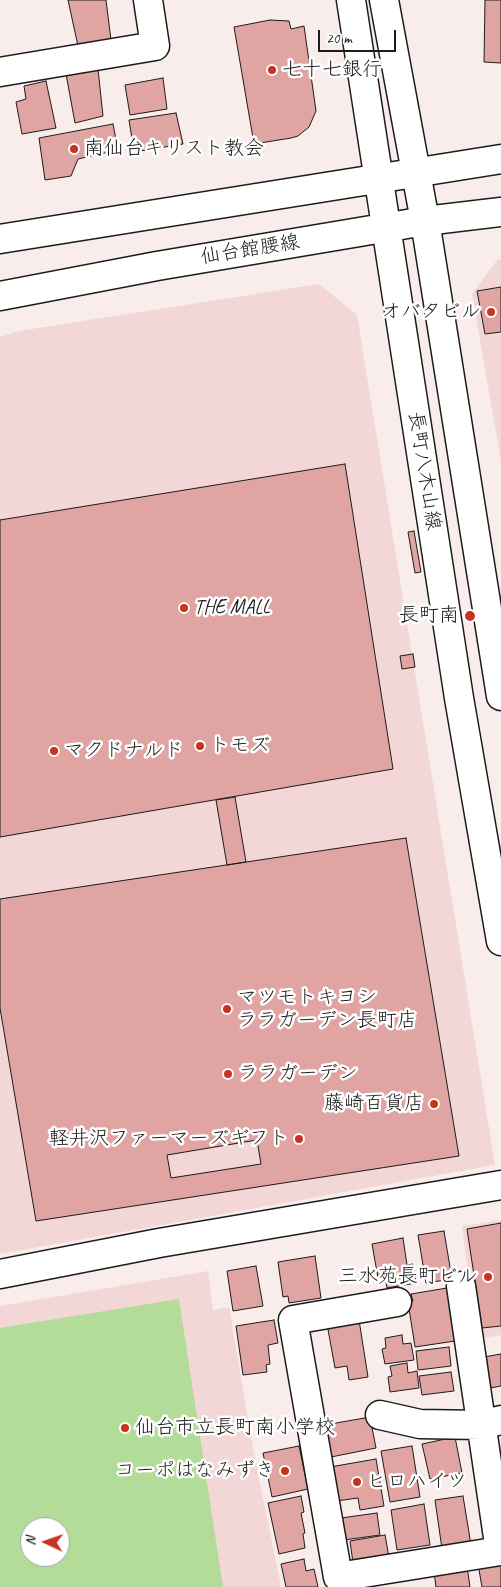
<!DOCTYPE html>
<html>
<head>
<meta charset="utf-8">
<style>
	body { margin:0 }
	#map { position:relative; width:501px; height:1587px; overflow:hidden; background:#f9edec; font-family:Caveat,sans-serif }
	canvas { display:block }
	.north { position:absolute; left:20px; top:1517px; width:50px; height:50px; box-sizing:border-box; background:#fff; border:1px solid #a4a4a4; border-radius:50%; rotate:273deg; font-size:14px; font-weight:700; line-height:20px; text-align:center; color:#1c1c1c }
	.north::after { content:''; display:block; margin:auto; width:18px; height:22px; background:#c8321e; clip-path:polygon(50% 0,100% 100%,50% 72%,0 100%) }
	.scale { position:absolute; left:318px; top:30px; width:78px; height:22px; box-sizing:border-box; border:2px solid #1c1c1c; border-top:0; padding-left:6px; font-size:15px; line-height:18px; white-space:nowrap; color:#1c1c1c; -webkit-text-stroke:4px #fff; paint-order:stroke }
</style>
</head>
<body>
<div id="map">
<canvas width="501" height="1587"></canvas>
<div class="north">N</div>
<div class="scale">20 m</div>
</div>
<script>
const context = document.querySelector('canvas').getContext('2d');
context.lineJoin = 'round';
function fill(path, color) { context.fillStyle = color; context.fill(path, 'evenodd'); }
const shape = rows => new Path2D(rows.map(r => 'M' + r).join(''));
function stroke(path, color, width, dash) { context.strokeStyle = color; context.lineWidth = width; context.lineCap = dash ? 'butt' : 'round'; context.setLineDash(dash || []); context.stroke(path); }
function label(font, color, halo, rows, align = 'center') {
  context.font = font + ' Caveat,"Klee One",sans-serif'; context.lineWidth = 5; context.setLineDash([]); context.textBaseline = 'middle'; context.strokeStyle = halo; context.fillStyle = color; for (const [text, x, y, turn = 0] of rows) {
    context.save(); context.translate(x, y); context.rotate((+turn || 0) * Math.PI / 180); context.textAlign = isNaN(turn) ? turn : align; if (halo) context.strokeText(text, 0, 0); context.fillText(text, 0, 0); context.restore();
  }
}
fill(shape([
	[501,259,501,462,472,294,497,260],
	[319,284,357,315,495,1165,0,1254,0,337,19,331],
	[501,1220,501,1335,477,1339,462,1226],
	[208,1271,213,1310,229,1307,253,1448,281,1587,0,1587,0,1306],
	[30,1527,60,1527,60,1557,30,1557]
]), '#f2d7d6');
fill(shape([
	[179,1299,223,1587,0,1587,0,1328],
	[30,1527,60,1527,60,1557,30,1557]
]), '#b4dc99');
const building = shape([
	[68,0,106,0,111,40,78,46,68,0],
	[485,0,501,0,501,63,484,62,485,0],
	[270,20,289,21,291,29,304,26,316,111,309,127,298,136,291,138,254,144,234,27,270,20],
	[98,69,103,116,75,123,66,74,98,69],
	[163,78,167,109,130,115,125,85,163,78],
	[46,81,56,128,22,134,16,102,26,99,24,86,46,81],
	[176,113,183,144,134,152,129,120,176,113],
	[113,124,118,150,78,159,71,176,45,180,39,138,113,124],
	[501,287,501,332,485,334,477,291,501,287],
	[345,464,393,769,0,837,0,520,345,464],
	[414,531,421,572,415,573,408,532,414,531],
	[413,654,415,667,402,669,400,656,413,654],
	[235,797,246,862,227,865,216,800,235,797],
	[406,838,459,1156,36,1221,0,1008,0,899,406,838],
	[257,1140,261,1164,171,1178,167,1155,257,1140],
	[501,1223,501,1326,482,1328,467,1229,501,1223],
	[444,1231,452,1279,426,1283,418,1235,444,1231],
	[403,1238,407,1265,413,1264,416,1283,387,1288,385,1276,378,1278,372,1244,403,1238],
	[315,1256,321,1298,289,1303,288,1296,283,1297,278,1262,315,1256],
	[256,1266,263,1306,233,1311,227,1271,256,1266],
	[447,1288,455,1341,415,1347,408,1302,413,1301,411,1294,447,1288],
	[274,1320,278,1343,268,1345,270,1364,266,1365,267,1372,243,1375,236,1326,274,1320],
	[359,1320,368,1377,349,1380,347,1366,335,1368,327,1324,359,1320],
	[402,1335,403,1344,411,1343,414,1360,385,1364,382,1349,386,1348,385,1338,402,1335],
	[449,1347,451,1366,418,1370,416,1351,449,1347],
	[501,1354,501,1386,490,1388,484,1357,501,1354],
	[407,1363,408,1373,417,1371,419,1388,390,1392,388,1377,392,1376,390,1366,407,1363],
	[451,1372,454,1391,422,1395,419,1376,451,1372],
	[370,1417,376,1448,331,1457,325,1425,370,1417],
	[455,1437,462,1473,430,1479,422,1444,455,1437],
	[299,1446,308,1489,272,1497,263,1453,299,1446],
	[412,1446,420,1497,390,1502,381,1451,412,1446],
	[376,1459,384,1506,360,1510,358,1498,336,1501,330,1467,376,1459],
	[301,1496,304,1512,301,1513,305,1533,303,1534,305,1548,279,1554,268,1503,301,1496],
	[463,1496,471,1545,442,1549,435,1500,463,1496],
	[424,1504,430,1545,397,1550,391,1510,424,1504],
	[377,1513,380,1535,344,1540,341,1518,377,1513],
	[385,1535,389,1557,353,1563,350,1541,385,1535],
	[304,1559,306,1571,314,1569,318,1587,286,1587,281,1564,304,1559],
	[501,1560,501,1587,482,1587,478,1564,501,1560],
	[467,1566,470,1587,436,1587,434,1572,467,1566]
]);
fill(building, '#e0a5a2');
stroke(building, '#1c1c1c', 1);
const street = shape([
	[0,72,155,46,148,0],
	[0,1274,159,1243,501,1185],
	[397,1302,293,1320,338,1577,500,1551,461,1286],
	[380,1415,420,1424,481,1425,501,1420]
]);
const secondary = shape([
	[351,0,459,698,501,941],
	[384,0,425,221,501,696],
	[0,239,501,159],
	[0,296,157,266,425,221,501,212]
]);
stroke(street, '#1c1c1c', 31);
stroke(secondary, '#1c1c1c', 31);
stroke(street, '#fff', 28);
stroke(secondary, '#fff', 28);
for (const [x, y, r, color] of [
	[272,70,5,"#c8321e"],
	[74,149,5,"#c8321e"],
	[491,312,5,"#c8321e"],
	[184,608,5,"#c8321e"],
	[470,616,6,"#c8321e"],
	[200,746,5,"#c8321e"],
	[54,751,5,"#c8321e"],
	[227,1009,5,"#c8321e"],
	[228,1074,5,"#c8321e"],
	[434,1104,5,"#c8321e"],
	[299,1139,5,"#c8321e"],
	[488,1277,5,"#c8321e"],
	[125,1428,5,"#c8321e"],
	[285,1471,5,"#c8321e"],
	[357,1482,5,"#c8321e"]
]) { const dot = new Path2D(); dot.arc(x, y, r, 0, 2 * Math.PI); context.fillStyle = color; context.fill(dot); stroke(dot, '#fff', 2); }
label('20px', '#1c1c1c', '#fff', [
	["七十七銀行",282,70],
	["南仙台キリスト教会",84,149],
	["オバタビル",481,312,"right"],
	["THE MALL",194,608],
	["長町南",459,616,"right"],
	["トモズ",210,746],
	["マクドナルド",64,751],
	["マツモトキヨシ",237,998],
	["ララガーデン長町店",237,1021],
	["ララガーデン",238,1074],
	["藤崎百貨店",424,1104,"right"],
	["軽井沢ファーマーズギフト",289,1139,"right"],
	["三水苑長町ビル",478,1277,"right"],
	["仙台市立長町南小学校",135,1428],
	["コーポはなみずき",275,1471,"right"],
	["ヒロハイツ",367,1482]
], 'left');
label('20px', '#1c1c1c', '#fff', [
	["仙台館腰線",250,250,-9],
	["長町八木山線",424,471,81]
]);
</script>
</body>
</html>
